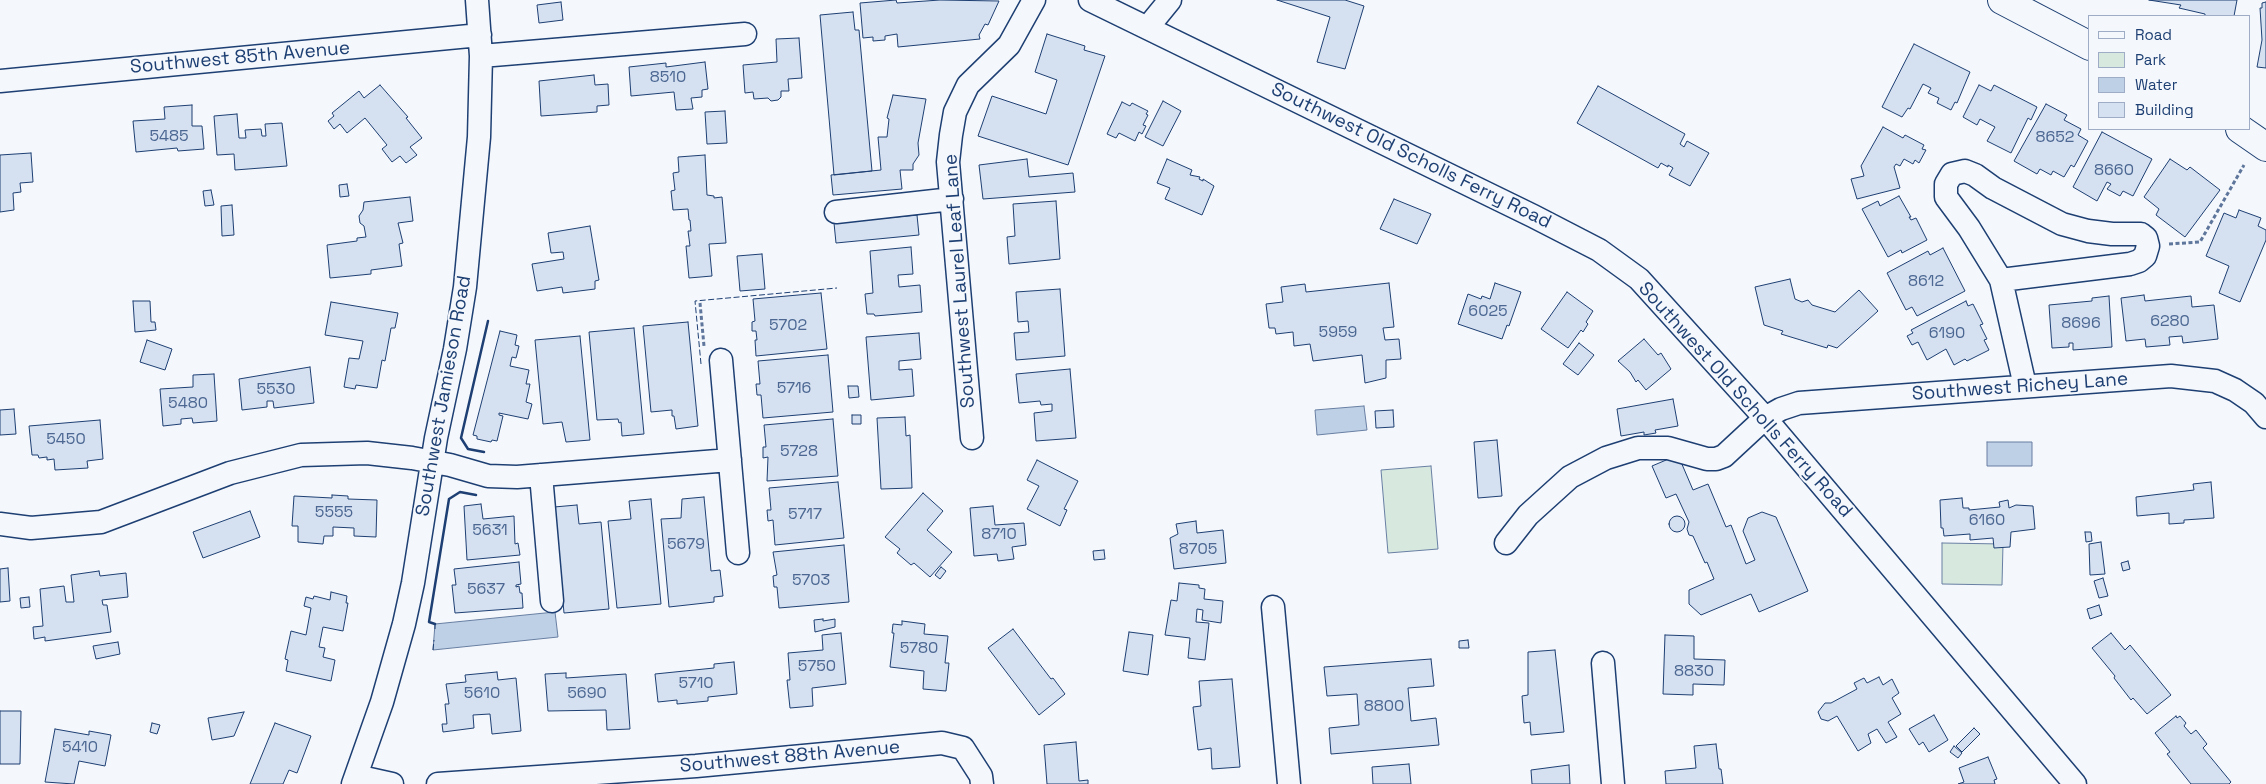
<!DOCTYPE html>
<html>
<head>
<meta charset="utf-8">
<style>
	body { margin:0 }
	#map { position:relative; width:2266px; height:784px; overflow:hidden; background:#f4f7fb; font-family:"Space Grotesk",sans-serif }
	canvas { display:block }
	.legend { position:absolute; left:2088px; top:15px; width:162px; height:115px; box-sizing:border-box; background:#f4f7fb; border:1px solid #9eadc5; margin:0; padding:6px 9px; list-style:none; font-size:15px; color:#1d3f73 }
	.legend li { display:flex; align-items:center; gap:10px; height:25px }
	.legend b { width:25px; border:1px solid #9eadc5 }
</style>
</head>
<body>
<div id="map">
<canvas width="2266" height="784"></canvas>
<ul class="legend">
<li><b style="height:6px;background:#f4f7fb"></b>Road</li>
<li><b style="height:14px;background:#d7e8df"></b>Park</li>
<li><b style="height:14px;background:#bed0e5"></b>Water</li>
<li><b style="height:14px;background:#d5e0f0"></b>Building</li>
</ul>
</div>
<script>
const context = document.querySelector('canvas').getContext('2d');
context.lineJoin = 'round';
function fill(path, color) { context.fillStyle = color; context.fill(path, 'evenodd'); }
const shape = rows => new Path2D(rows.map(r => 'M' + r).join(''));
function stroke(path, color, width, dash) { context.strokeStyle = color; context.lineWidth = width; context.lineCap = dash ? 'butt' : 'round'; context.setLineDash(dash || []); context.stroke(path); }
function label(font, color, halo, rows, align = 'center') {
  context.font = font + ' "Space Grotesk",sans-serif'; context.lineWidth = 4; context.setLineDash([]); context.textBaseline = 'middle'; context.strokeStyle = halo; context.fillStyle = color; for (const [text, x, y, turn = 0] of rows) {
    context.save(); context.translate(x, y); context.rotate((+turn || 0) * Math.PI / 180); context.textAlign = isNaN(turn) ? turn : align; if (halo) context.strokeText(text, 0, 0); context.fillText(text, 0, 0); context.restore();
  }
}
const green = shape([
	[1431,466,1438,549,1388,553,1381,470,1431,466],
	[1942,543,2003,544,2002,585,1942,584,1942,543]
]);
fill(green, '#d7e8df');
stroke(green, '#687fa3', 1);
const water = shape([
	[1364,406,1367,430,1317,435,1315,410,1364,406],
	[1987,442,2032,442,2032,466,1987,466,1987,442],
	[555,612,558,637,433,650,435,624,555,612]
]);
fill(water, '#bed0e5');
stroke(water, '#687fa3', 1);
const building = shape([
	[896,0,897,3,940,0,999,1,988,25,985,24,979,35,980,39,898,47,897,34,885,36,885,40,873,41,873,37,863,38,860,3,896,0],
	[1277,0,1345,0,1364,6,1345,69,1317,62,1330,17,1277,0],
	[2149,0,2237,0,2234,16,2205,16,2205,14,2179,8,2181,5,2149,0],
	[561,2,563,20,539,23,537,5,561,2],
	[2266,2,2266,68,2257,67,2262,40,2260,8,2262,8,2262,3,2266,2],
	[853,12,855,30,859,30,872,171,834,175,820,15,853,12],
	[1047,34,1085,46,1084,50,1105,56,1068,165,978,136,992,96,1046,114,1057,80,1035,72,1047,34],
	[799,38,802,78,788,79,789,91,781,91,781,97,778,100,771,101,768,98,754,99,753,92,745,93,743,65,777,62,776,39,799,38],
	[1914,44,1970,72,1957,103,1955,102,1951,110,1937,103,1939,98,1928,93,1931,88,1923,84,1910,109,1908,108,1902,117,1882,107,1914,44],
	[705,62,708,89,702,90,702,97,691,98,693,109,676,110,674,92,631,96,629,67,666,63,666,67,705,62],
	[594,75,595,85,608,84,609,105,597,106,597,112,541,116,539,81,594,75],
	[380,85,408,117,406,118,422,138,410,147,417,155,406,163,400,156,392,162,382,149,387,145,365,118,347,133,340,124,334,129,328,121,334,116,332,113,359,91,364,98,380,85],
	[1979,85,1991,91,1994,85,2037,107,2031,120,2028,118,2011,153,1987,141,1995,127,1980,119,1977,125,1963,117,1979,85],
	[1598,86,1685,134,1680,144,1684,147,1687,141,1709,153,1690,186,1669,175,1673,168,1668,165,1668,167,1661,163,1658,168,1577,123,1598,86],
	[893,95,926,99,918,143,919,155,913,164,913,170,900,170,902,189,833,195,831,175,881,170,878,137,887,137,889,119,887,118,893,95],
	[1163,101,1181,111,1163,146,1145,137,1163,101],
	[1122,102,1130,106,1132,103,1148,111,1146,114,1148,115,1143,125,1146,126,1142,134,1139,132,1135,141,1119,133,1116,138,1107,134,1122,102],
	[2046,104,2067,115,2064,120,2081,129,2078,135,2088,141,2074,167,2071,165,2064,177,2053,171,2051,175,2040,169,2037,174,2014,161,2046,104],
	[192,105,192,126,202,126,204,149,178,151,177,148,136,152,133,121,165,119,164,107,192,105],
	[725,111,727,143,707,144,705,112,725,111],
	[237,114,239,138,246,138,245,130,261,129,262,136,266,136,265,124,282,123,287,166,235,170,234,154,217,155,214,116,237,114],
	[1883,127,1903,138,1905,135,1924,145,1922,149,1926,150,1919,163,1915,160,1913,164,1904,159,1900,166,1896,164,1894,167,1900,188,1857,199,1851,179,1864,176,1861,166,1883,127],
	[2102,132,2152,159,2133,196,2123,191,2120,196,2107,189,2111,184,2107,182,2097,201,2073,187,2102,132],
	[31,153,33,182,20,183,21,192,13,193,14,210,0,212,0,155,31,153],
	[705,155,707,195,714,196,714,198,722,197,726,243,709,244,712,276,689,278,686,246,690,246,688,231,691,231,690,220,689,220,688,209,673,210,671,191,675,190,673,173,679,172,678,157,705,155],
	[1027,159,1029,177,1073,173,1075,192,983,199,979,165,1027,159],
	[1167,159,1192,170,1190,175,1200,177,1199,179,1203,181,1203,179,1214,186,1202,215,1165,199,1170,188,1157,183,1167,159],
	[2170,159,2187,170,2190,167,2220,190,2185,237,2156,215,2159,209,2144,197,2170,159],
	[347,184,349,196,340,197,339,185,347,184],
	[211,190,214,205,205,206,203,191,211,190],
	[1899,196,1911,217,1909,217,1911,220,1916,218,1927,240,1902,253,1901,250,1888,257,1862,209,1878,201,1880,206,1899,196],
	[410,197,413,221,398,223,403,243,399,244,402,266,371,270,371,274,330,278,327,245,357,241,357,238,366,237,364,226,360,223,359,216,363,210,364,202,410,197],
	[1394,199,1431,214,1417,244,1380,229,1394,199],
	[1056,201,1060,259,1009,264,1007,237,1015,236,1013,204,1056,201],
	[232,205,234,235,222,236,221,206,232,205],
	[2239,210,2261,218,2258,226,2266,230,2266,240,2240,302,2219,293,2229,266,2206,256,2224,213,2236,218,2239,210],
	[917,215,919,235,836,243,834,223,917,215],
	[590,226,599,280,595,281,595,289,563,293,562,287,537,291,532,264,564,259,563,252,551,253,548,233,590,226],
	[911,247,913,274,898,275,899,287,920,285,922,312,875,316,874,314,867,314,865,294,873,293,870,251,911,247],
	[1943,248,1965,291,1917,316,1912,307,1906,310,1887,273,1928,251,1930,255,1943,248],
	[762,254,765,289,740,291,737,256,762,254],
	[1790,279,1795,299,1802,302,1808,300,1812,305,1835,312,1859,290,1878,311,1837,348,1828,345,1827,348,1781,334,1783,331,1764,325,1755,287,1790,279],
	[1389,283,1394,327,1383,328,1385,340,1399,339,1401,359,1386,360,1386,378,1365,383,1362,355,1313,361,1310,344,1294,346,1293,332,1276,334,1275,328,1269,328,1266,304,1283,302,1281,287,1305,284,1306,292,1389,283],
	[1495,283,1521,292,1509,326,1507,325,1502,339,1458,324,1468,294,1481,299,1482,296,1490,299,1495,283],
	[1060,289,1065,356,1016,360,1014,333,1029,332,1028,321,1018,322,1016,292,1060,289],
	[1567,292,1593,311,1586,322,1588,324,1583,332,1581,330,1568,348,1541,329,1567,292],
	[821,293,827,349,756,356,755,340,757,340,756,331,752,331,752,322,755,321,753,299,821,293],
	[2144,295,2145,301,2191,296,2192,307,2214,305,2218,339,2183,343,2182,336,2169,337,2170,345,2146,347,2145,339,2126,341,2121,298,2144,295],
	[2109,296,2112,347,2073,350,2073,343,2069,343,2069,347,2052,348,2049,305,2092,301,2092,298,2109,296],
	[133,301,150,301,151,322,155,322,156,330,135,332,133,301],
	[1966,301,1968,306,1973,304,1983,324,1980,325,1987,339,1984,340,1989,350,1967,361,1965,359,1954,365,1946,349,1927,360,1918,342,1912,345,1907,336,1913,333,1911,330,1966,301],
	[331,302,398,313,395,328,391,328,385,361,382,360,377,388,356,385,355,389,344,387,349,358,359,359,363,341,325,335,331,302],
	[688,322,698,426,676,429,674,416,672,416,672,410,651,412,643,326,688,322],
	[634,328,644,434,622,436,621,422,619,423,618,419,597,420,589,332,634,328],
	[500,331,517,335,515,345,519,346,516,358,512,357,510,366,529,370,526,384,530,384,526,402,532,404,528,419,499,413,499,415,503,416,497,441,492,440,491,442,477,439,477,436,473,435,500,331],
	[919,333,921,359,899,361,899,370,912,369,914,396,871,400,866,337,919,333],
	[580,336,590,440,566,442,562,422,543,424,535,340,580,336],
	[1644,339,1658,355,1661,353,1671,369,1646,390,1638,380,1636,382,1630,372,1618,361,1644,339],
	[147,340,172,349,165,370,140,362,147,340],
	[1579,343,1594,355,1578,375,1563,364,1579,343],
	[828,355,833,412,763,418,761,395,757,395,756,384,760,384,758,361,828,355],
	[310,367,314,403,274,408,273,401,267,401,267,407,242,410,239,379,310,367],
	[1070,369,1076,438,1036,441,1034,413,1052,411,1052,404,1041,405,1040,401,1019,403,1016,374,1070,369],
	[214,374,217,421,193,423,192,418,181,419,181,424,163,426,160,389,193,387,193,375,214,374],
	[848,386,858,386,859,397,849,398,848,386],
	[1673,399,1678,426,1655,430,1656,433,1644,435,1644,432,1621,436,1617,409,1673,399],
	[14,409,16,434,0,435,0,410,14,409],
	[1393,410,1394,427,1376,428,1375,411,1393,410],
	[852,415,861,415,861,424,852,424,852,415],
	[905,417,906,436,910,435,912,488,881,489,877,418,905,417],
	[833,419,838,476,767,481,768,457,763,458,763,447,766,447,764,425,833,419],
	[100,420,103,459,87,461,88,468,55,470,54,459,47,460,47,457,39,458,38,455,32,455,29,426,100,420],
	[1497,440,1502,496,1478,498,1474,442,1497,440],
	[1678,455,1693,490,1708,484,1726,527,1731,525,1746,564,1755,560,1743,531,1748,518,1762,512,1776,517,1808,591,1759,612,1751,594,1701,615,1689,604,1689,590,1714,579,1707,562,1705,563,1693,536,1689,535,1687,529,1689,522,1676,494,1666,498,1652,466,1678,455],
	[1037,460,1078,481,1064,509,1067,510,1060,526,1027,509,1039,486,1027,480,1037,460],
	[838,482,844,538,775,545,773,520,768,521,767,510,771,510,769,488,838,482],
	[2211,482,2214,518,2184,520,2184,523,2169,524,2169,513,2137,516,2136,497,2194,490,2193,484,2211,482],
	[923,493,943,511,927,530,952,552,930,577,914,563,911,565,897,553,900,549,885,537,923,493],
	[332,495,348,496,348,499,377,500,376,537,354,536,354,528,333,527,333,536,324,536,323,544,298,542,298,526,292,526,294,496,332,498,332,495],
	[704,497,711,571,720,570,723,596,714,597,714,602,669,607,661,519,681,518,682,499,704,497],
	[1962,498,1963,508,1969,508,1969,510,2000,507,1999,502,2008,500,2009,508,2016,505,2033,506,2035,529,2011,532,2010,547,1994,548,1993,538,1970,540,1970,534,1944,536,1943,528,1941,528,1940,500,1962,498],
	[651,499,661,604,617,608,608,521,631,519,629,501,651,499],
	[481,504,483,519,514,516,515,544,518,543,520,555,467,560,464,506,481,504],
	[577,505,579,524,601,522,609,609,564,613,554,507,577,505],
	[993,506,995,525,1024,523,1026,545,1012,547,1014,559,998,561,997,554,974,556,970,508,993,506],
	[250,511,260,537,203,558,193,532,250,511],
	'1669 524a8 8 0 1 1 16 0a8 8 0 1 1-16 0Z',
	[1196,521,1197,533,1223,530,1226,563,1174,569,1170,538,1178,534,1176,524,1196,521],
	[2085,532,2091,532,2092,541,2086,542,2085,532],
	[2101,542,2105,574,2090,575,2089,544,2101,542],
	[844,545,849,602,779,608,777,587,774,587,773,576,777,575,773,552,844,545],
	[1104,550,1105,559,1094,560,1093,551,1104,550],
	[2128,561,2130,569,2123,571,2121,563,2128,561],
	[519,562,521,584,516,585,516,587,519,586,520,593,522,593,523,608,455,613,452,585,456,585,454,569,519,562],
	[941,567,946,571,940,579,935,575,941,567],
	[8,568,10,601,0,602,0,569,8,568],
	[99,571,100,576,126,573,128,597,102,600,103,605,107,605,111,632,45,641,45,637,34,639,33,627,43,626,40,589,64,586,66,602,74,602,71,575,99,571],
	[2103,578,2108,596,2099,598,2094,581,2103,578],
	[1179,583,1199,585,1199,588,1205,589,1204,599,1223,601,1221,623,1202,620,1203,610,1197,609,1196,622,1209,623,1205,660,1188,658,1190,638,1165,635,1171,600,1177,601,1179,583],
	[331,592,347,596,346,603,348,603,343,631,323,627,319,647,325,648,323,657,335,660,331,681,286,671,288,660,285,659,291,631,306,635,311,608,304,606,306,597,313,599,314,596,330,600,331,592],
	[29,597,30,607,21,608,20,598,29,597],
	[2099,605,2102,615,2090,619,2087,609,2099,605],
	[823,619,823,621,835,619,835,627,815,632,814,620,823,619],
	[902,621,925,624,924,634,948,636,945,663,949,663,946,691,923,689,924,671,890,667,894,633,892,633,893,624,902,625,902,621],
	[1013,629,1051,679,1053,678,1065,694,1039,715,988,648,1013,629],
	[1129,632,1153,635,1148,675,1123,671,1129,632],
	[841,633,846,684,812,688,813,706,790,708,787,680,790,680,788,653,823,650,822,635,841,633],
	[2111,633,2125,650,2130,645,2171,695,2147,714,2133,698,2131,700,2114,678,2115,676,2092,648,2111,633],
	[1665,635,1694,636,1694,659,1725,660,1724,685,1693,684,1693,695,1663,694,1665,635],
	[1468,640,1469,648,1459,648,1459,641,1468,640],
	[118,642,120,654,96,659,93,646,118,642],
	[1555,650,1564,732,1531,735,1530,722,1524,723,1522,696,1528,695,1528,652,1555,650],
	[1431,659,1434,686,1408,688,1411,721,1436,718,1439,745,1331,754,1329,728,1359,725,1357,694,1327,696,1324,667,1431,659],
	[734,662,737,694,708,697,708,701,677,704,677,700,658,702,655,674,714,668,714,664,734,662],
	[497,672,498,680,516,678,521,731,492,734,490,714,473,715,474,728,443,732,442,724,447,724,445,704,449,704,446,684,466,682,465,675,497,672],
	[566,673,566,678,626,674,630,729,607,730,606,710,548,711,545,674,566,673],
	[1879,677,1883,685,1892,679,1899,693,1892,698,1901,714,1888,722,1897,737,1886,743,1877,729,1868,734,1871,743,1858,751,1837,716,1828,721,1821,719,1818,712,1825,703,1831,703,1857,689,1854,683,1864,678,1867,683,1879,677],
	[1232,679,1240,767,1212,769,1211,748,1198,750,1193,707,1201,706,1199,681,1232,679],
	[0,711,21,711,20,764,0,764,0,711],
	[244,712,234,736,212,740,208,718,244,712],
	[1934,715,1948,740,1929,752,1923,742,1919,745,1909,729,1934,715],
	[2176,716,2177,718,2180,716,2186,723,2184,726,2191,734,2196,730,2207,744,2203,748,2231,782,2229,784,2191,784,2167,754,2170,752,2155,733,2176,716],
	[152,723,160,725,157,734,150,732,152,723],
	[275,723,311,736,297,773,289,770,283,784,250,784,275,723],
	[1974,728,1980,734,1962,752,1956,746,1974,728],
	[55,729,89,735,89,731,111,735,105,766,79,761,74,784,45,782,55,729],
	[1076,742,1079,781,1088,780,1088,784,1047,784,1044,745,1076,742],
	[1716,744,1719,769,1721,769,1723,784,1666,784,1665,771,1696,768,1694,746,1716,744],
	[1954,746,1962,753,1958,758,1950,752,1954,746],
	[1988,757,1997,779,1994,780,1995,784,1958,784,1964,782,1959,768,1988,757],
	[1409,764,1411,784,1373,784,1372,767,1409,764],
	[1569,765,1570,784,1532,784,1531,770,1569,765]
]);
fill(building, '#d5e0f0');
stroke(building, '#1d3f73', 1);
const minor = shape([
	[1090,0,1533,216,1599,250,1639,279,1765,418,2075,784],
	[1148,27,1170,0],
	[481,56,745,34],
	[0,81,480,35],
	[836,212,952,199],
	[2001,280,2130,264,2139,261,2145,256,2148,246,2146,238,2141,234,2112,234,2088,231,2062,224,1993,188,1975,175,1965,171,1952,174,1946,184,1946,197,1969,228,2001,280,2025,386],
	[721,360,738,553],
	[972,438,948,162,951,135,955,112,968,85,1009,45,1034,0],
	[541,475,552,601],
	[0,524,31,528,101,522,230,473,301,455,367,453,412,458,450,465,488,476,517,477,730,460],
	[1506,543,1528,515,1570,477,1606,458,1638,448,1668,448,1707,459,1716,459,1724,456,1765,418,1781,409,1799,403,2171,376,2215,381,2235,390,2254,403,2266,417],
	[1273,607,1289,784],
	[1603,663,1613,784],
	[356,776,392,784],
	[353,784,382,702,404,624,413,583,436,438,455,349,465,287,479,137,481,56,477,0],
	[438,784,696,766,942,743,963,748,981,776,982,784]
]);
const major = shape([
	[2002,0,2090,46],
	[2240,129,2266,147]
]);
stroke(minor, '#1d3f73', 25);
stroke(major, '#1d3f73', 30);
stroke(shape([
	[2169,244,2200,242,2244,165],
	[700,303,704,346]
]), '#5e769c', 3, [4, 2.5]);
stroke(minor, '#f4f7fb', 22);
stroke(major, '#f4f7fb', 28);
stroke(shape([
	[701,364,695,301,837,288],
	[435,629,435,624],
	[433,650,434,640]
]), '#1d3f73', 1, [6, 2.5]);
stroke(shape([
	[484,452,468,449,461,438,488,321],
	[435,624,429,622,449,499,460,492,476,495]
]), '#1d3f73', 2.5);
label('16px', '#4b6792', null, [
	["8510",668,78],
	["5485",169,137],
	["8652",2055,138],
	["8660",2114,171],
	["8612",1926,282],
	["6025",1488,312],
	["6280",2170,322],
	["8696",2081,324],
	["5702",788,326],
	["5959",1338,333],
	["6190",1947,334],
	["5716",794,389],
	["5530",276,390],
	["5480",188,404],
	["5450",66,440],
	["5728",799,452],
	["5555",334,513],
	["5717",805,515],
	["6160",1987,521],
	["5631",490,531],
	["8710",999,535],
	["5679",686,545],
	["8705",1198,550],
	["5703",811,581],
	["5637",486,590],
	["5780",919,649],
	["5750",817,667],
	["8830",1694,672],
	["5710",696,684],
	["5610",482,694],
	["5690",587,694],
	["8800",1384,707],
	["5410",80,748]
]);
label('19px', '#1d3f73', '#f4f7fb', [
	["Southwest 85th Avenue",240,58,-5],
	["Southwest Old Scholls Ferry Road",1411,156,26],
	["Southwest Laurel Leaf Lane",960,281,-94],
	["Southwest Richey Lane",2020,387,-4],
	["Southwest Jamieson Road",444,396,-80],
	["Southwest Old Scholls Ferry Road",1745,400,48],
	["Southwest 88th Avenue",790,757,-5]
]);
</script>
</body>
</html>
